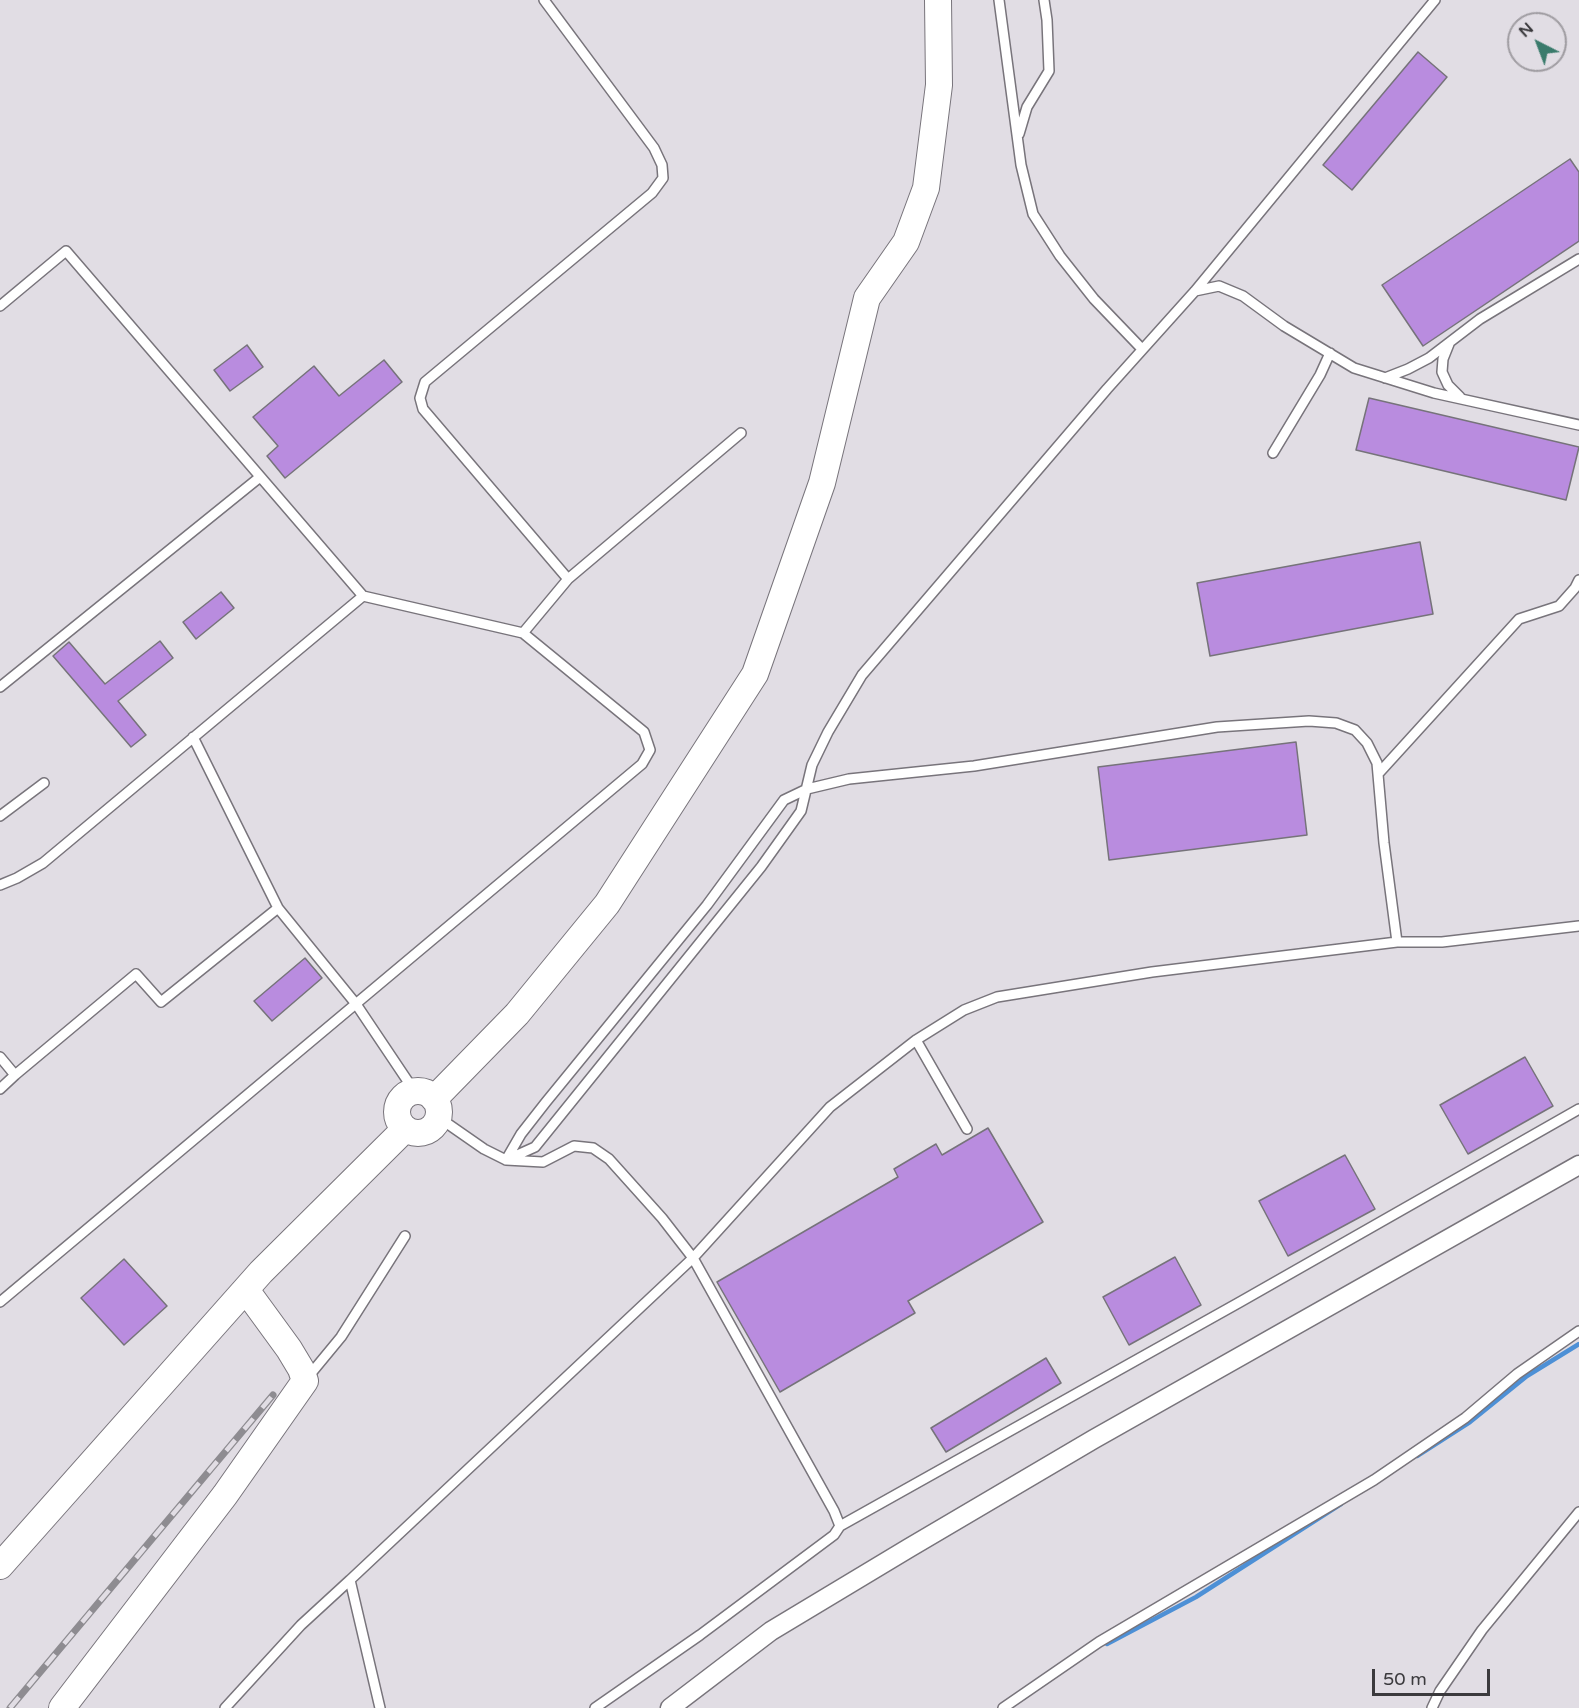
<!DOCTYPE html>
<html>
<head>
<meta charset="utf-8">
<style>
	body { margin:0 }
	#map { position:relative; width:1579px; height:1708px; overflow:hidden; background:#e1dde4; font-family:"Varela Round",sans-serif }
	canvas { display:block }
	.north { position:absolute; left:1507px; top:12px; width:60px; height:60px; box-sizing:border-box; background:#e1dde4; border:2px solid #9f9ca1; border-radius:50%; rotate:318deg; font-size:16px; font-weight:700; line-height:24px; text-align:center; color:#3b3a3d }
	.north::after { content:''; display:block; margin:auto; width:21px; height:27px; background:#3a7b6c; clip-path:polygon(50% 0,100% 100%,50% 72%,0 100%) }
	.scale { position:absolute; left:1372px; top:1669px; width:118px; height:27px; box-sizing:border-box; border:3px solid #3b3a3d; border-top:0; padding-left:8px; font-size:18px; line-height:21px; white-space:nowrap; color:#3b3a3d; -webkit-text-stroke:4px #e1dde4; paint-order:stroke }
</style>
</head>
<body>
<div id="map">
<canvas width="1579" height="1708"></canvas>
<div class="north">N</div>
<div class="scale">50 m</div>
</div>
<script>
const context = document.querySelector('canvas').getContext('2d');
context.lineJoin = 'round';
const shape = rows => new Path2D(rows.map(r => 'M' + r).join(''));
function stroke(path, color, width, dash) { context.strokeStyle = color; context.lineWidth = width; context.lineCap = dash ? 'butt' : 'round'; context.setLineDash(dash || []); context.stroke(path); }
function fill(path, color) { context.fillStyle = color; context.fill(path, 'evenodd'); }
stroke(shape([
	[1417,1456,1470,1422,1527,1376,1579,1344],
	[1107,1644,1196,1597,1341,1504]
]), '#4d90d6', 4.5);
const building = shape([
	[1418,52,1447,77,1352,190,1323,165,1418,52],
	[1570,159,1579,172,1579,241,1423,346,1382,285,1570,159],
	[247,345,263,367,230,391,214,370,247,345],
	[384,360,402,382,285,478,267,456,278,446,253,417,314,366,339,396,384,360],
	[1369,398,1579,447,1566,500,1356,450,1369,398],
	[1420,542,1433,614,1210,656,1197,583,1420,542],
	[221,592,234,608,196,639,183,622,221,592],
	[160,641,173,658,118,701,146,735,131,747,53,656,69,642,105,684,160,641],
	[1296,742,1307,835,1109,860,1098,767,1296,742],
	[305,958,322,978,272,1021,254,1001,305,958],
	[1525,1057,1553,1106,1468,1154,1440,1105,1525,1057],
	[988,1128,1043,1222,908,1301,915,1313,780,1392,717,1282,898,1177,894,1169,936,1144,942,1155,988,1128],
	[1345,1155,1375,1209,1288,1256,1259,1201,1345,1155],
	[1175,1257,1201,1305,1129,1345,1103,1297,1175,1257],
	[124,1259,167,1306,124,1345,81,1298,124,1259],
	[1046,1358,1061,1383,946,1452,931,1428,1046,1358]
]);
fill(building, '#b98cdf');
stroke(building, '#76737a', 1.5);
const lane = shape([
	[544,0,654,148,662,165,663,178,652,193,425,382,420,398,423,409,568,579],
	[999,0,1021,165,1033,214,1060,256,1094,299,1142,349],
	[1019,134,1027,107,1049,71,1047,20,1044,0],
	[1195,291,1219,286,1243,296,1284,326,1354,368,1434,393,1579,425],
	[0,306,66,251,363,596,43,863,17,878,0,885],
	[1449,344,1443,359,1442,372,1448,385,1460,397],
	[1385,378,1408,369,1429,358,1480,319,1579,259],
	[1273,453,1320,375,1330,353],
	[523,633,568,579,741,433],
	[0,687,260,477],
	[193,737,278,908],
	[1378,774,1519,619,1559,606,1575,588,1579,580],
	[0,816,44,783],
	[1397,942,1442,942,1579,926],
	[916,1040,967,1129],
	[0,1057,15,1075,0,1089],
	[15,1075,136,974,161,1002,278,908,356,1004,415,1092],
	[438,1117,484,1149,506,1160,543,1162,574,1146,593,1148,609,1159,662,1218,693,1258,834,1511,840,1526,834,1535,700,1635,595,1708],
	[506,1160,535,1147,761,867,801,811,812,765,828,732,862,675,1107,389,1195,291,1435,0],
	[0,1302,642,764,650,750,644,732,523,633,363,596],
	[308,1377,341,1337,405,1236],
	[840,1526,1240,1302,1579,1109],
	[225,1708,301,1625,350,1580],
	[380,1708,350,1580,693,1258,830,1107,916,1040,964,1010,997,997,1152,972,1397,942,1384,843,1377,763,1367,743,1355,730,1336,723,1309,721,1217,727,974,766,849,779,807,789,784,800,707,905,546,1102,521,1134,506,1160],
	[1003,1708,1099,1642,1374,1480,1465,1418,1517,1374,1579,1331],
	[1432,1708,1440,1691,1482,1630,1579,1512]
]);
const street = shape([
	[670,1708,771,1631,909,1548,1094,1439,1579,1165]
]);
const secondary = shape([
	'397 1112a21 21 0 1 1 42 0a21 21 0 1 1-42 0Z',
	[434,1099,517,1014,607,904,755,674,822,483,867,298,906,242,926,188,939,85,938,0],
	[0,1566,261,1272,405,1129],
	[62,1708,225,1495,305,1381,301,1369,289,1349,246,1290]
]);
stroke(lane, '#78747b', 12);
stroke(street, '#78747b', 21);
stroke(secondary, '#78747b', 28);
stroke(lane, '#fff', 9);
stroke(street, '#fff', 18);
stroke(secondary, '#fff', 26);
const rail = shape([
	[10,1708,273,1395]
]);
stroke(rail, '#8e8c91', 7);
stroke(rail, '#e1dde4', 4.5, [14]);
</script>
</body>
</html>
